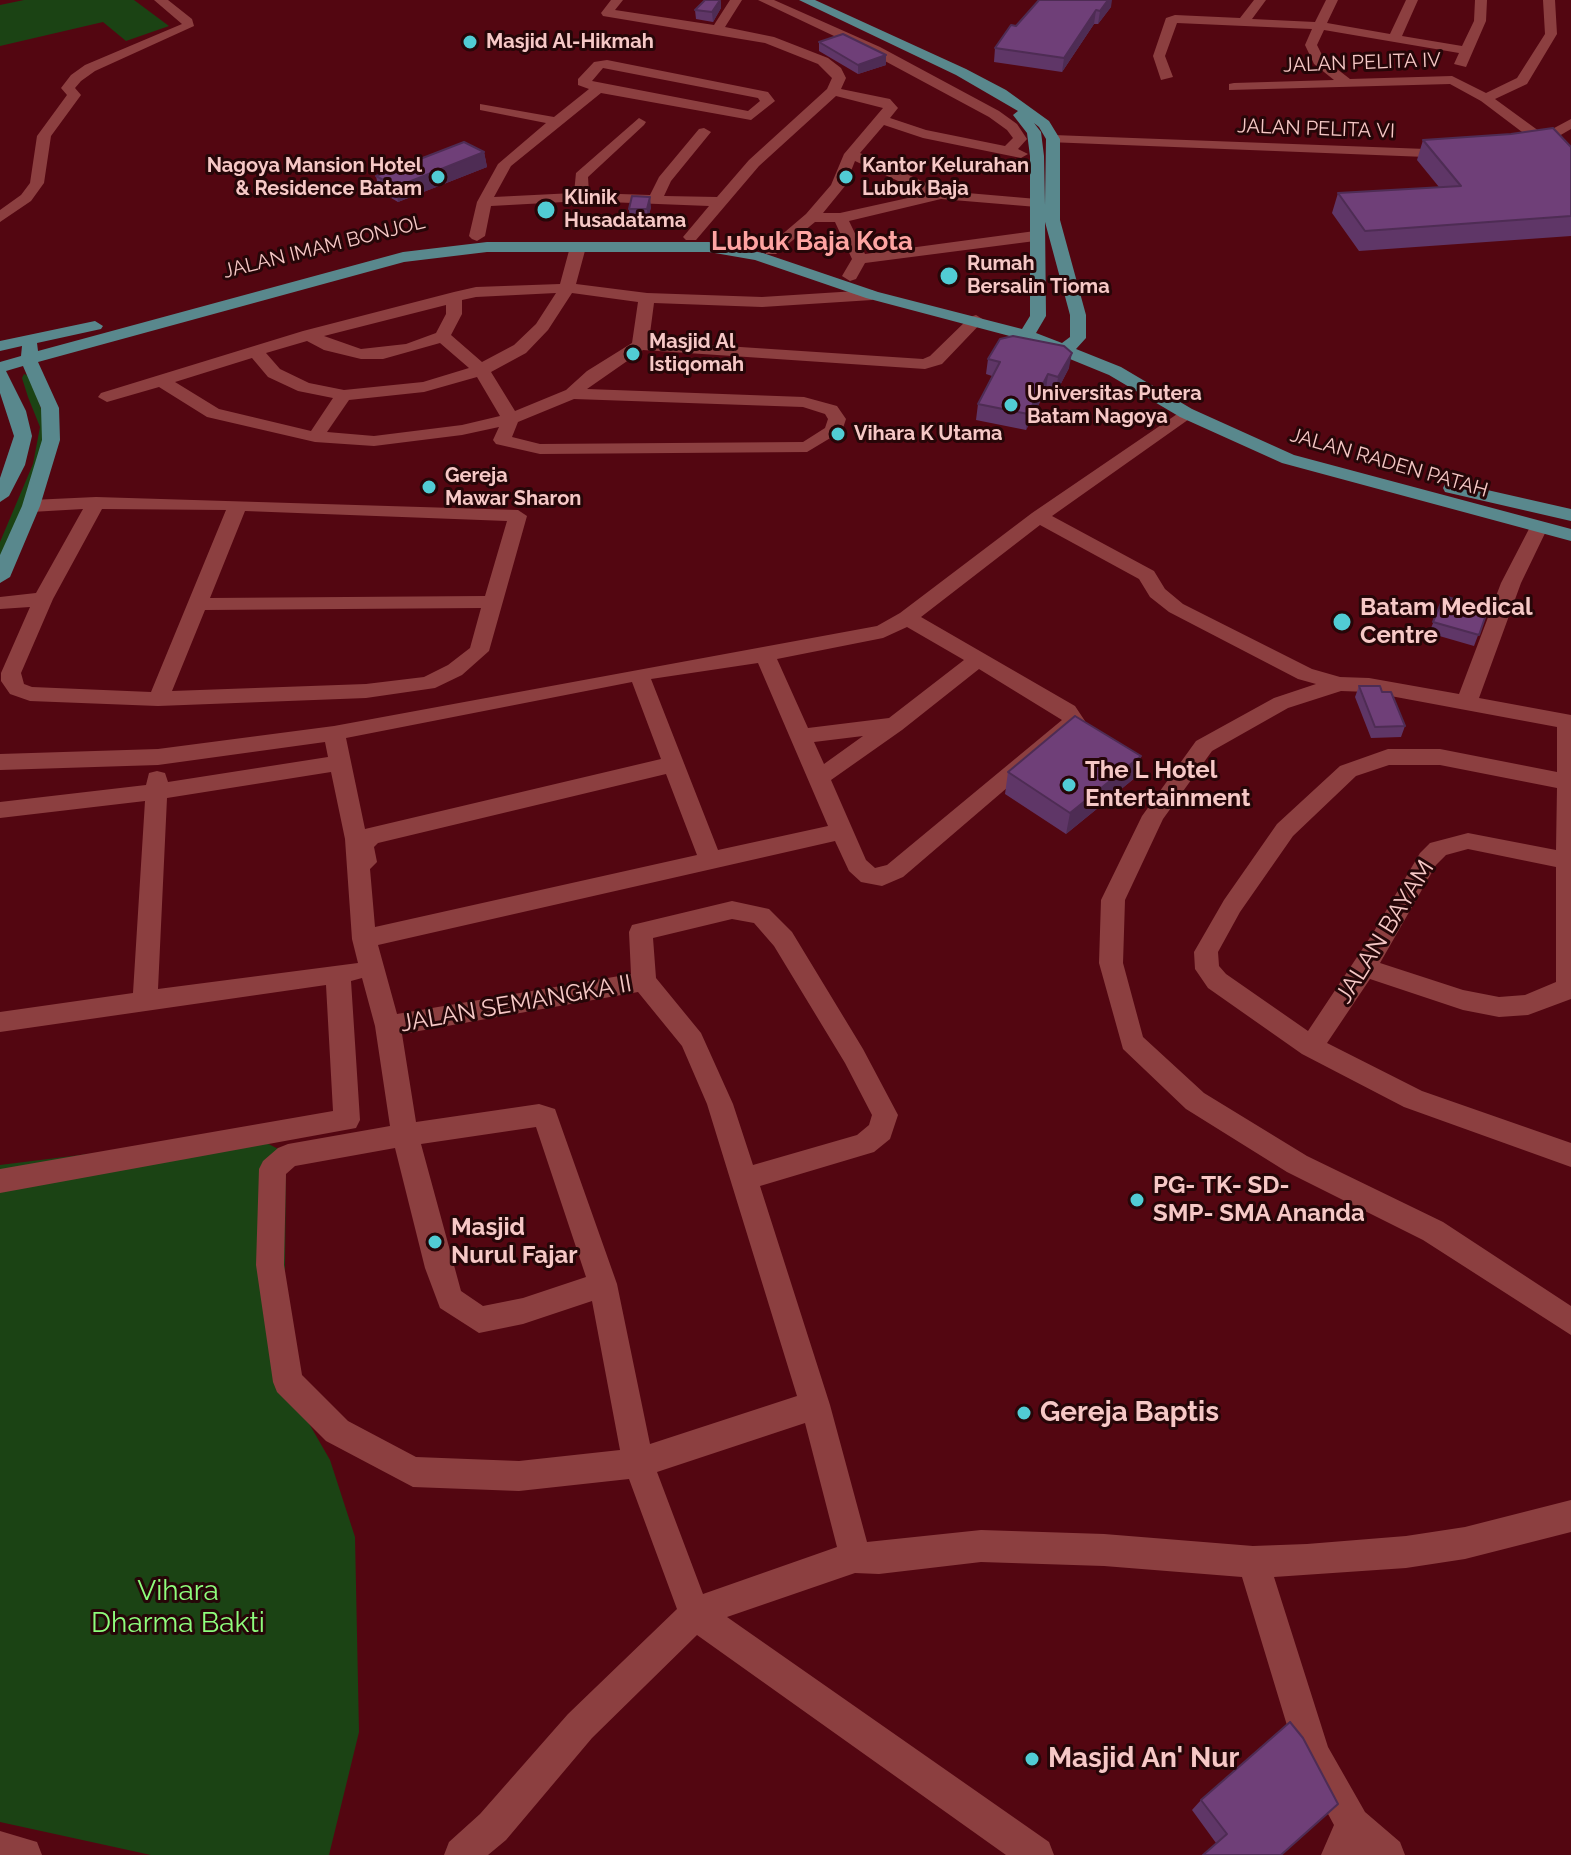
<!DOCTYPE html>
<html>
<head>
<meta charset="utf-8">
<style>
	body { margin:0 }
	canvas { display:block; background:#530611 }
</style>
</head>
<body>
<canvas width="1571" height="1855"></canvas>
<script>
const context = document.querySelector('canvas').getContext('2d');
context.lineJoin = 'round';
function fill(path, color) { context.fillStyle = color; context.fill(path, 'evenodd'); }
const shape = rows => new Path2D(rows.map(r => 'M' + r).join(''));
function stroke(path, color, width, dash) { context.strokeStyle = color; context.lineWidth = width; context.lineCap = dash ? 'butt' : 'round'; context.setLineDash(dash || []); context.stroke(path); }
function label(font, color, halo, rows, align = 'center') {
  context.font = font + ' Raleway,sans-serif'; context.lineWidth = 6; context.setLineDash([]); context.textBaseline = 'middle'; context.strokeStyle = halo; context.fillStyle = color; for (const [text, x, y, turn = 0] of rows) {
    context.save(); context.translate(x, y); context.rotate((+turn || 0) * Math.PI / 180); context.textAlign = isNaN(turn) ? turn : align; if (halo) context.strokeText(text, 0, 0); context.fillText(text, 0, 0); context.restore();
  }
}
fill(shape([
	[24,0,134,0,169,26,126,41,103,22,0,46,0,5],
	[24,374,29,376,47,425,41,464,0,559,0,542,33,464,40,427,28,397,22,378],
	[249,1134,286,1153,284,1380,330,1460,355,1537,359,1732,329,1855,151,1855,0,1822,0,1165]
]), '#1b4314');
fill(shape([
	[154,0,168,0,192,19,194,26,95,71,81,81,75,88,81,95,51,136,44,183,31,201,0,222,0,210,21,195,30,183,37,136,67,95,61,88,71,75,85,65,182,24,154,0],
	[611,0,623,0,615,10,714,25,730,0,742,0,725,27,774,37,828,58,841,68,846,78,841,89,890,99,898,108,890,118,926,130,1005,146,1013,138,1007,130,989,117,870,53,758,0,774,0,880,47,999,111,1017,124,1027,139,1018,149,1028,154,1021,158,923,138,884,125,860,153,944,191,1037,199,1044,203,1037,207,941,199,849,221,865,254,1035,231,1043,236,1035,241,865,263,856,279,850,281,842,276,852,259,835,222,815,222,776,254,766,254,766,248,806,214,831,185,844,154,883,108,836,96,759,166,696,240,686,240,683,237,709,206,582,201,491,206,485,236,477,241,472,239,469,236,477,202,498,164,546,123,480,110,480,104,554,117,589,89,578,85,578,79,594,62,607,60,768,92,775,101,751,120,601,93,511,166,494,197,574,193,576,173,639,118,646,122,644,125,588,177,589,193,650,195,659,177,699,129,704,128,711,132,671,181,664,196,717,197,749,160,827,89,832,78,818,64,765,43,603,16,601,13,611,0],
	[603,68,758,98,760,101,748,111,592,81,603,68],
	[855,161,926,194,840,213,823,213,845,186,855,161],
	[1254,0,1266,0,1252,19,1315,22,1326,0,1338,0,1327,23,1390,34,1406,0,1418,0,1402,36,1462,46,1474,21,1475,0,1487,0,1486,21,1466,67,1454,64,1459,53,1324,30,1317,45,1324,59,1350,79,1452,76,1486,93,1517,78,1545,34,1543,0,1555,0,1557,34,1527,84,1495,99,1543,134,1571,119,1571,129,1547,143,1521,146,1521,140,1530,138,1481,101,1450,84,1229,90,1229,84,1234,83,1334,80,1314,64,1305,45,1312,29,1177,23,1165,56,1173,77,1161,80,1153,56,1166,18,1175,15,1240,18,1254,0],
	[1053,135,1426,149,1450,147,1457,151,1450,155,1426,157,1048,142,1046,139,1053,135],
	[578,242,586,247,576,284,647,293,762,297,872,290,880,295,872,300,762,307,654,303,649,341,923,359,930,356,970,317,976,315,984,320,942,364,925,369,643,350,587,389,804,397,837,406,846,419,842,431,807,452,540,454,496,444,493,440,499,427,462,435,374,446,315,442,207,417,159,387,107,402,98,397,101,393,303,331,454,292,476,287,560,284,570,247,578,242],
	[556,293,536,324,514,345,482,362,451,335,462,314,462,300,476,297,556,293],
	[572,293,638,302,632,343,587,371,566,390,515,411,491,372,526,353,548,330,572,293],
	[446,305,446,314,436,333,406,344,361,349,324,336,446,305],
	[307,341,324,350,361,359,383,359,440,343,469,368,423,382,344,390,309,383,280,369,266,353,307,341],
	[252,358,268,377,298,391,333,398,311,431,219,409,175,382,252,358],
	[477,377,500,416,462,425,374,436,327,432,349,400,424,392,477,377],
	[574,399,803,407,825,414,828,419,825,428,803,442,540,444,512,437,518,422,574,399],
	[1186,408,1192,409,1195,413,1192,417,1052,516,1154,571,1165,589,1183,604,1312,669,1340,677,1369,678,1459,694,1501,583,1530,527,1539,521,1548,527,1521,583,1479,698,1571,715,1571,999,1528,1015,1499,1017,1463,1010,1370,979,1327,1043,1422,1091,1571,1143,1571,1167,1404,1107,1302,1054,1208,988,1195,969,1194,952,1224,900,1277,824,1340,766,1388,749,1440,749,1557,772,1557,727,1369,692,1341,691,1288,708,1212,751,1163,819,1125,900,1123,963,1143,1037,1204,1093,1307,1156,1443,1222,1571,1306,1571,1335,1423,1240,1287,1172,1186,1109,1123,1049,1099,963,1101,900,1142,816,1196,741,1274,698,1316,684,1298,679,1169,612,1150,597,1139,579,1040,525,921,617,1075,706,1085,721,903,877,882,886,861,882,849,871,835,841,378,945,397,1014,631,974,629,932,632,925,732,901,769,909,792,932,863,1049,898,1115,890,1139,874,1152,760,1186,830,1405,867,1542,981,1530,1104,1534,1253,1546,1307,1544,1406,1536,1465,1527,1571,1500,1571,1532,1465,1559,1406,1568,1274,1577,1328,1747,1365,1812,1400,1842,1405,1855,1321,1855,1334,1825,1296,1755,1242,1577,1104,1566,981,1562,879,1574,855,1573,727,1617,1049,1842,1054,1855,1006,1855,697,1635,592,1738,506,1840,488,1855,444,1855,449,1842,480,1814,568,1714,677,1609,629,1479,519,1491,413,1487,326,1441,277,1392,273,1382,256,1265,259,1169,263,1161,278,1148,288,1144,390,1126,375,1026,362,978,351,981,360,1120,356,1128,0,1193,0,1169,333,1111,326,985,0,1032,0,1012,133,993,145,801,0,818,0,802,146,785,149,773,157,771,165,773,168,782,328,757,325,742,158,765,0,770,0,754,158,749,334,726,877,626,900,613,1032,513,1186,408],
	[907,627,964,660,889,718,808,728,777,659,883,638,907,627],
	[758,663,828,826,718,850,651,679,758,663],
	[979,669,1062,720,887,865,875,868,866,860,831,780,902,730,979,669],
	[632,682,661,759,365,829,346,738,632,682],
	[863,736,824,764,814,742,863,736],
	[1389,765,1440,765,1557,788,1556,850,1468,833,1430,843,1420,853,1373,933,1308,1031,1226,974,1219,966,1218,952,1240,912,1293,836,1356,776,1389,765],
	[331,772,345,839,352,939,358,963,158,989,167,798,331,772],
	[666,774,697,855,375,927,370,869,377,862,374,847,378,843,666,774],
	[1468,849,1556,867,1556,982,1525,995,1499,997,1463,990,1380,963,1436,865,1446,855,1468,849],
	[732,919,754,923,774,946,845,1063,872,1115,869,1125,857,1135,753,1165,733,1104,701,1033,656,978,653,938,732,919],
	[638,992,682,1046,707,1104,797,1396,650,1444,617,1284,555,1109,539,1104,416,1122,402,1034,638,992],
	[536,1127,586,1277,523,1298,483,1306,461,1291,421,1144,536,1127],
	[395,1148,425,1268,440,1308,479,1333,523,1324,592,1301,620,1450,519,1461,416,1457,348,1421,302,1375,284,1265,286,1174,295,1166,395,1148],
	[805,1423,837,1547,703,1594,657,1472,805,1423],
	[96,497,518,510,527,516,489,651,462,675,435,688,366,698,158,706,30,701,10,694,1,681,1,673,30,607,0,609,0,597,36,593,83,509,31,512,22,506,31,500,96,497],
	[102,509,226,510,151,692,32,687,24,684,21,673,53,599,102,509],
	[245,511,507,521,485,596,210,598,245,511],
	[481,608,470,648,448,665,424,677,366,684,172,691,205,610,481,608],
	[0,1831,37,1842,42,1855,0,1855,0,1831]
]), '#8c3f40');
fill(shape([
	[799,0,815,0,966,69,1006,90,1049,121,1060,139,1060,220,1086,315,1086,338,1076,349,1121,367,1192,409,1294,455,1571,529,1571,541,1282,463,1180,417,1109,375,1021,339,866,298,755,260,709,252,487,252,404,262,38,362,59,408,60,440,40,506,10,577,0,583,0,555,22,506,42,440,41,408,23,366,6,371,26,411,32,436,25,465,9,496,0,502,0,478,14,436,0,393,0,362,21,356,22,346,0,351,0,341,95,321,103,326,101,329,37,343,38,351,403,252,487,242,709,242,763,253,878,292,1022,329,1030,316,1030,156,1027,133,1013,115,1018,111,956,75,799,0],
	[1034,123,1039,127,1046,139,1045,205,1044,156,1041,132,1034,123],
	[1045,222,1070,315,1070,337,1062,343,1036,333,1046,316,1045,222],
	[1452,482,1571,509,1571,521,1445,492,1443,488,1445,484,1452,482]
]), '#59888d');
fill(shape([
	[1111,7,1098,24,1094,24,1062,72,994,62,995,48,1016,26],
	[721,8,713,22,696,19,695,10],
	[819,42,886,55,886,65,858,74,819,51],
	[1423,140,1571,147,1571,236,1359,251,1332,213,1338,193,1439,187,1417,160],
	[484,152,487,167,398,202,379,191,376,176],
	[651,207,648,219,630,219,629,209],
	[988,359,1069,368,1056,393,1046,390,1026,430,976,420,978,404,992,376,986,374],
	[1444,596,1488,609,1474,646,1429,633],
	[1359,686,1382,692,1405,726,1401,737,1371,738,1355,697],
	[1141,756,1136,777,1066,834,1005,794,1008,772],
	[1201,1800,1281,1855,1216,1843,1192,1810]
]), '#5f3667');
fill(shape([
	[721,0,721,8,713,22,712,12],
	[1108,0,1112,0,1111,7,1098,24,1100,11],
	[1096,10,1094,24,1062,72,1064,58],
	[886,55,886,65,858,74,858,65],
	[484,152,487,167,398,202,396,187],
	[650,197,651,207,648,219,647,209],
	[1072,353,1069,368,1056,393,1058,377],
	[1048,374,1046,390,1026,430,1028,414],
	[1141,756,1136,777,1066,834,1070,813]
]), '#4e2c54');
const building = shape([
	[705,0,720,0,712,12,695,10,705,0],
	[1039,0,1108,0,1100,11,1096,10,1064,58,995,48,1011,25,1016,26,1039,0],
	[843,34,886,55,858,65,819,42,843,34],
	[1553,128,1571,147,1571,216,1365,231,1338,193,1461,186,1423,140,1511,134,1553,128],
	[464,142,484,152,396,187,376,176,464,142],
	[632,196,650,197,647,209,629,209,632,196],
	[1013,336,1064,346,1072,353,1058,377,1048,374,1028,414,978,404,1000,362,988,359,1000,339,1013,336],
	[1444,596,1488,609,1479,635,1433,622,1444,596],
	[1359,686,1380,686,1382,692,1391,692,1405,726,1375,727,1359,686],
	[1075,716,1141,756,1070,813,1008,772,1075,716],
	[1290,1722,1303,1738,1338,1804,1281,1855,1203,1855,1227,1834,1201,1800,1290,1722]
]);
fill(building, '#6f3f78');
stroke(building, '#4e2c54', 2);
for (const [x, y, r, color] of [
	[470,42,8,"#51ccd4"],
	[438,177,8,"#51ccd4"],
	[846,177,8,"#51ccd4"],
	[546,210,10,"#51ccd4"],
	[949,276,10,"#51ccd4"],
	[633,354,8,"#51ccd4"],
	[1011,405,8,"#51ccd4"],
	[838,434,8,"#51ccd4"],
	[429,487,8,"#51ccd4"],
	[1342,622,10,"#51ccd4"],
	[1069,785,8,"#51ccd4"],
	[1137,1200,8,"#51ccd4"],
	[435,1242,8,"#51ccd4"],
	[1024,1413,8,"#51ccd4"],
	[1032,1759,8,"#51ccd4"]
]) { const dot = new Path2D(); dot.arc(x, y, r, 0, 2 * Math.PI); context.fillStyle = color; context.fill(dot); stroke(dot, '#260608', 3); }
label('bold 20px', '#f6c8c6', '#260608', [
	["Masjid Al-Hikmah",486,42],
	["Nagoya Mansion Hotel",422,166,"right"],
	["& Residence Batam",422,189,"right"],
	["Kantor Kelurahan",862,166],
	["Lubuk Baja",862,189],
	["Klinik",564,198],
	["Husadatama",564,221],
	["Rumah",967,264],
	["Bersalin Tioma",967,287],
	["Masjid Al",649,342],
	["Istiqomah",649,365],
	["Universitas Putera",1027,394],
	["Batam Nagoya",1027,417],
	["Vihara K Utama",854,434],
	["Gereja",445,476],
	["Mawar Sharon",445,499]
], 'left');
label('20px', '#f6c8c6', '#260608', [
	["JALAN PELITA IV",1362,63,-2],
	["JALAN PELITA VI",1316,129,2],
	["JALAN IMAM BONJOL",324,247,-14],
	["JALAN RADEN PATAH",1389,463,16]
]);
label('bold 24px', '#f6c8c6', '#260608', [
	["Batam Medical",1360,608],
	["Centre",1360,636],
	["The L Hotel",1085,771],
	["Entertainment",1085,799],
	["PG- TK- SD-",1153,1186],
	["SMP- SMA Ananda",1153,1214],
	["Masjid",451,1228],
	["Nurul Fajar",451,1256]
], 'left');
label('24px', '#f6c8c6', '#260608', [
	["JALAN BAYAM",1385,932,-58],
	["JALAN SEMANGKA II",516,1004,-10]
]);
label('bold 26px', '#fea4a2', '#260608', [
	["Lubuk Baja Kota",812,242]
]);
label('bold 28px', '#f6c8c6', '#260608', [
	["Gereja Baptis",1040,1413],
	["Masjid An' Nur",1048,1759]
], 'left');
label('28px', '#8efd7c', '#260608', [
	["Vihara",178,1592],
	["Dharma Bakti",178,1624]
]);
</script>
</body>
</html>
